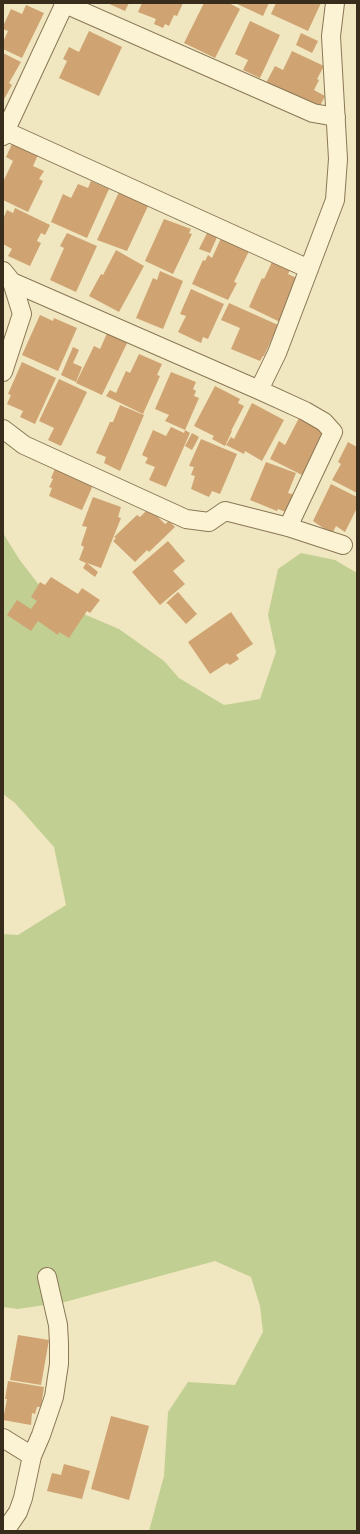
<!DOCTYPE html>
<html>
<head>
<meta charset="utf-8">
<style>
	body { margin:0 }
	#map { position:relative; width:360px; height:1534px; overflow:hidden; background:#f0e6bf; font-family:"Zilla Slab",serif }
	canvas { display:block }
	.frame { position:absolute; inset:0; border:4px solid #382c1c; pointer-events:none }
</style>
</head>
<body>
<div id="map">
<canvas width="360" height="1534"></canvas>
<div class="frame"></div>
</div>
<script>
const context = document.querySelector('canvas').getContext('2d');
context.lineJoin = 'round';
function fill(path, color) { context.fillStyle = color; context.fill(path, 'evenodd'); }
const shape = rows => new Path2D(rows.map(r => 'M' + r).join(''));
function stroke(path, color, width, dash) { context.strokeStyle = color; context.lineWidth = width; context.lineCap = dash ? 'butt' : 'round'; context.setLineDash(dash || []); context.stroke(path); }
fill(shape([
	[3,533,19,559,39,585,79,612,119,629,164,661,179,678,224,705,260,699,276,652,268,615,278,569,301,553,335,560,357,573,357,1531,149,1531,164,1476,168,1412,188,1382,235,1385,263,1332,260,1306,251,1277,215,1261,65,1302,18,1309,3,1307,3,934,18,935,66,905,54,847,15,803,3,794]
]), '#c2cf93');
fill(shape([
	[107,3,129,3,125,11],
	[142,3,183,3,177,16,174,15,169,26,165,24,163,28,154,24,156,19,138,12],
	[204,3,229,3,240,9,215,58,184,43],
	[235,3,269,3,263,16],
	[276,3,321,3,308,31,271,14],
	[26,5,44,13,22,58,3,49,3,42,8,31,3,29,3,26,11,9,22,14],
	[250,21,280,35,260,78,243,70,248,60,235,54],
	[89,31,122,47,99,96,59,78,67,61,63,59,69,47,79,52],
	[301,33,318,41,312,53,296,45],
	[292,51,324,66,317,79,319,80,314,90,325,96,318,110,266,83,275,66,283,70],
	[3,53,21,62,9,83,12,85,3,101],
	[12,144,38,155,33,166,44,171,39,179,43,181,28,212,3,200,3,182,13,161,6,157],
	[91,181,109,189,87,238,51,222,63,194,71,198,78,184,88,188],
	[119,192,148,206,127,251,97,240],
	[15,208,50,225,45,235,41,233,37,241,41,243,30,266,8,256,12,249,3,244,3,219,7,210,13,213],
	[164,219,191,229,189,233,192,234,173,274,145,261],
	[208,231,218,235,210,253,199,249],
	[67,233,97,246,76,292,50,280,64,248,60,246],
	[222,236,250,249,234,282,237,283,228,300,192,284,203,260,205,261,208,255,212,258],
	[116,250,144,266,119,312,89,296,101,274,103,275],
	[272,262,290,270,288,274,301,280,282,323,249,307,262,278,264,279],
	[160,271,183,281,163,329,136,318,153,278,157,280],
	[191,289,224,304,208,339,203,337,201,343,178,332,186,316,180,314],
	[229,303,278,325,264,356,263,356,260,361,231,349,240,328,221,320],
	[40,315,53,321,54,318,77,328,58,371,22,355],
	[109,329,129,339,102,395,76,383,94,346,100,349],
	[73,347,79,350,73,363,82,367,76,382,61,375],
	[139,354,162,364,157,375,160,376,143,414,106,396,110,390,116,393,126,371,130,373],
	[22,362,56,378,35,424,20,417,23,411,7,404,11,395,8,394],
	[171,372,196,382,193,389,196,391,194,396,199,398,185,430,165,421,169,415,155,409],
	[59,379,87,392,61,446,48,440,54,428,39,421],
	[215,386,240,399,238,403,244,406,231,431,232,431,225,446,212,439,214,436,194,426],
	[252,403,284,420,262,461,245,451,244,454,226,445,231,437,234,439],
	[120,405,144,415,120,471,104,463,106,457,96,453,110,422,113,422],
	[299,418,324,431,302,475,270,459,279,441,285,445],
	[171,427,184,433,185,430,190,433,166,487,149,480,155,467,145,463,148,458,142,455,153,430,166,436],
	[192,433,199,437,192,450,185,446],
	[201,439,237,454,220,494,212,491,209,497,191,489,195,476,191,475,194,467,189,466],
	[348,442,357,447,357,493,332,480,341,464,338,462],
	[266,462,296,473,288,493,295,495,288,513,278,509,277,511,250,500],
	[56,466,94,483,82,510,49,496,52,488,49,487,53,479,51,478],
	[331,484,357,497,357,508,345,532,336,526,332,534,313,521],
	[93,497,121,507,118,517,121,518,101,568,87,563,98,572,95,577,83,568,86,563,79,560,84,547,81,545,87,527,82,526],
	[147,510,149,512,151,510,165,524,169,521,175,527,149,552,147,550,135,562,113,541,116,538,114,537,137,515,140,517],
	[168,541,185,561,173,571,185,584,160,605,132,572],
	[51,577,78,594,82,588,100,600,90,613,87,611,69,638,59,632,58,635,38,621,31,631,7,615,17,600,31,609,37,601,31,597,40,582,45,585],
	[178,592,197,614,186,624,168,604,166,603],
	[231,612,253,644,236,655,239,659,230,665,227,663,210,674,188,642],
	[18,1335,49,1340,41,1385,10,1380],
	[8,1381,44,1387,41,1407,37,1407,35,1414,32,1413,31,1425,3,1420,7,1399,5,1399],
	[111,1416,149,1426,129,1500,91,1489],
	[64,1464,90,1471,82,1499,47,1491,52,1473,61,1475]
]), '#d0a373');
const minor = shape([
	[63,3,313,113,336,117],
	[3,130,309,269],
	[3,136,65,3],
	[3,271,12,282,259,390,305,411,324,422,333,432,288,527],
	[3,372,22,314,12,282],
	[259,390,277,353,335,200,338,159,331,36,335,3],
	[3,429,24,445,186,519,209,522,225,511,288,527,343,545],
	[3,1438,32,1456],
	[5,1531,18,1512,23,1498,32,1456,41,1435,54,1397,59,1364,59,1343,58,1325,47,1277]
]);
stroke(minor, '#8a7756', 20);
stroke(minor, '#fbf3d3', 18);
</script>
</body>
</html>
